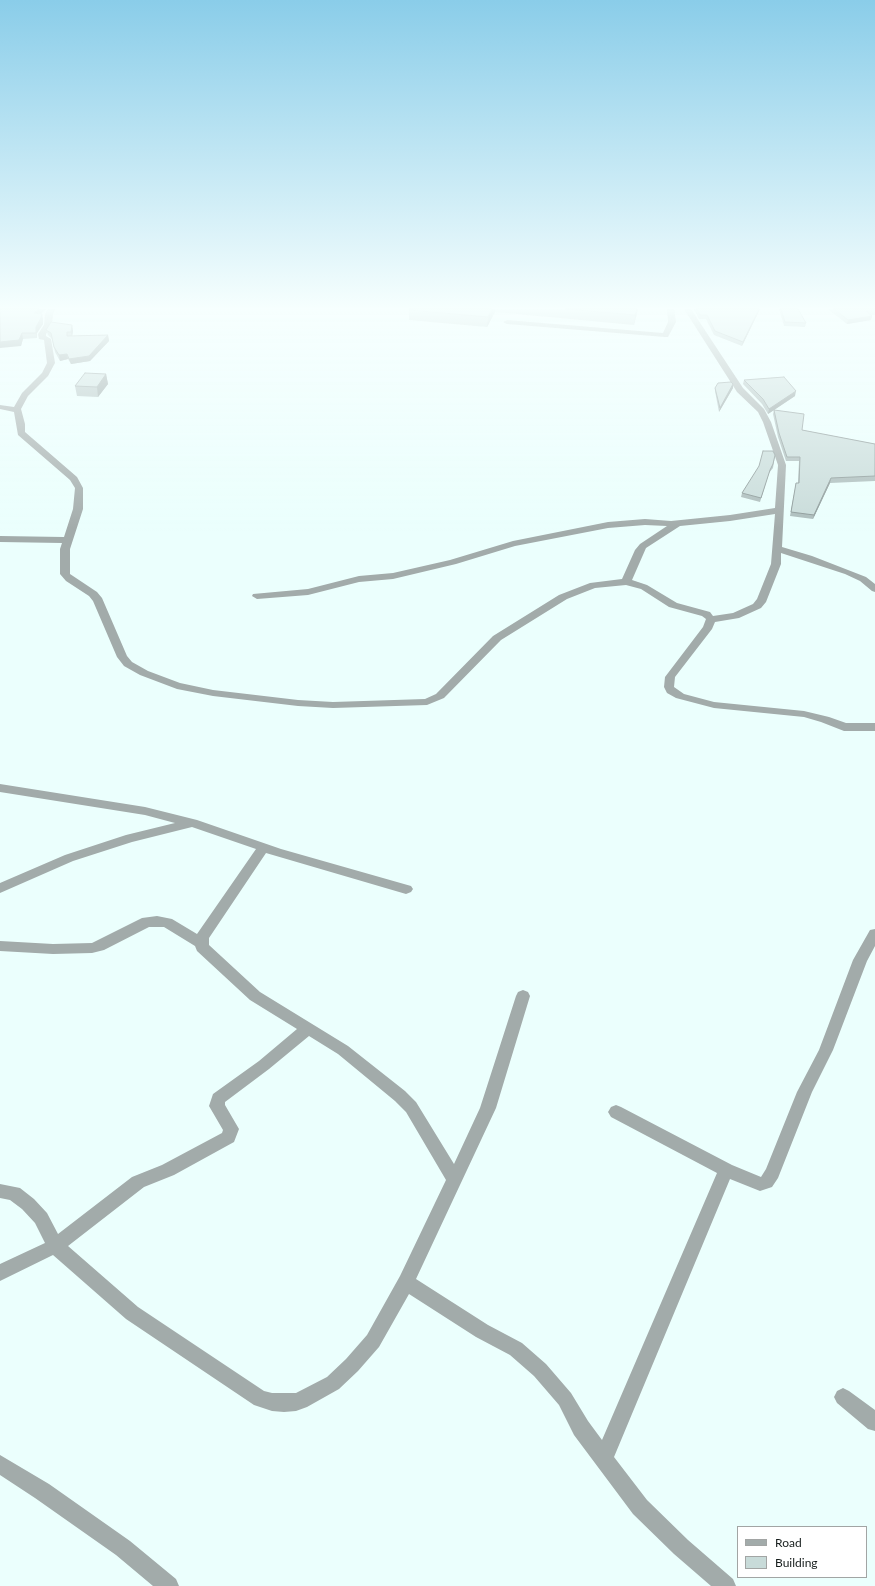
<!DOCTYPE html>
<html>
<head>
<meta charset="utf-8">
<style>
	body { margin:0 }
	#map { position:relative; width:875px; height:1586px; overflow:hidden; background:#ebfffd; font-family:Lato,sans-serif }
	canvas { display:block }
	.legend { position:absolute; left:737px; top:1526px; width:130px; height:52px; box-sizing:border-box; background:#fff; border:1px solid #a2a5a4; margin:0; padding:5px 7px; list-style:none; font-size:12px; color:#161d1c }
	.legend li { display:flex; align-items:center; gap:8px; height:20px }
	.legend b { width:20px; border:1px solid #a2a5a4 }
</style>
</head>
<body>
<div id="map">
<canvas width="875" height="1586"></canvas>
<ul class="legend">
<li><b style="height:5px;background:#a2abaa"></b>Road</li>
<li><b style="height:11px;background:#c8dbd9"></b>Building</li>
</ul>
</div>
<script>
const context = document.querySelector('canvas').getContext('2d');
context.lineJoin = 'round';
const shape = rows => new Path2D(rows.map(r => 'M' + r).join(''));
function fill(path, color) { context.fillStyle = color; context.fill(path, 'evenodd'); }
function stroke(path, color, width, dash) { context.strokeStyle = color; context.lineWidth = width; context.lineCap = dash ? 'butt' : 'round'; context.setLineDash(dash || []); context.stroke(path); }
fill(shape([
	[48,309,55,309,53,314,52,325,46,334,46,336,51,339,55,363,48,376,28,396,21,409,25,424,25,432,77,477,83,488,83,509,70,549,70,574,97,592,102,598,127,656,132,662,148,671,180,683,213,690,298,700,333,702,425,699,436,694,493,636,559,595,590,583,622,579,635,550,640,544,667,526,645,525,608,528,515,546,456,564,393,579,359,582,308,595,257,599,252,596,253,594,308,589,359,576,393,573,450,560,513,541,608,522,645,519,671,521,730,515,775,508,778,465,763,422,758,412,737,392,684,309,691,309,743,388,764,409,771,422,786,465,782,547,812,556,866,577,875,584,875,592,872,591,860,581,845,574,781,553,781,564,766,602,761,608,739,618,715,622,712,629,675,677,674,687,684,694,714,702,804,711,829,717,846,723,875,723,875,731,844,731,821,722,804,717,714,708,676,698,667,693,664,687,665,677,703,627,706,619,702,616,669,607,641,589,626,585,595,588,567,599,501,640,444,698,427,705,333,708,298,706,213,696,177,689,140,675,124,666,117,657,93,601,89,596,66,581,60,574,60,549,62,543,0,542,0,536,64,537,73,509,75,488,70,480,18,435,14,412,0,409,0,405,14,407,22,393,42,373,47,363,44,340,39,339,38,334,44,325,45,314,48,309],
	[775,514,771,564,757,599,753,604,733,613,713,616,710,612,677,603,647,585,632,580,646,548,680,526,730,521,775,514],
	[667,309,674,309,676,322,668,337,665,337,507,324,503,322,507,320,663,333,668,322,667,309],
	[0,784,145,807,197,820,281,849,411,886,413,889,411,892,406,894,266,853,209,938,209,945,260,992,348,1046,405,1091,416,1102,454,1164,480,1108,516,996,518,992,523,990,528,992,530,996,496,1108,416,1279,488,1325,522,1343,546,1364,571,1393,588,1421,602,1440,717,1173,611,1117,608,1112,611,1107,616,1105,621,1107,732,1165,761,1177,766,1169,797,1092,819,1050,853,960,870,930,875,929,875,946,867,961,833,1050,812,1092,778,1178,772,1187,760,1191,730,1179,614,1457,647,1500,688,1540,733,1579,736,1586,711,1586,674,1554,633,1514,574,1435,559,1405,534,1376,510,1355,476,1337,409,1294,379,1347,358,1371,339,1389,307,1407,296,1411,284,1412,272,1411,254,1405,126,1319,53,1255,0,1281,0,1264,45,1243,35,1223,22,1209,10,1200,0,1198,0,1184,20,1188,34,1199,47,1213,58,1234,132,1177,162,1165,222,1133,223,1130,209,1106,213,1094,259,1061,297,1029,250,1000,197,951,195,946,164,927,149,927,104,950,92,953,53,954,0,951,0,941,53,944,92,943,142,918,157,916,172,919,197,934,256,849,192,827,132,842,73,861,0,893,0,883,65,855,126,835,175,823,145,815,0,792,0,784],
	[309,1036,338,1054,395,1101,406,1112,446,1180,400,1276,367,1335,346,1359,327,1377,296,1393,272,1393,264,1391,138,1307,68,1246,144,1187,174,1175,234,1142,239,1129,225,1105,225,1102,269,1069,309,1036],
	[843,1388,849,1391,875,1410,875,1431,868,1429,837,1403,834,1397,837,1391,843,1388],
	[0,1455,49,1484,130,1541,176,1579,179,1586,153,1586,116,1555,35,1498,0,1475,0,1455]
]), '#a2abaa');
fill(shape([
	[0,309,46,309,41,314,43,319,43,324,37,333,37,338,23,339,21,346],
	[410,309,638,309,634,325,495,312,487,327,409,320,409,310],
	[694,309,760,309,742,346,714,335,706,319,699,319],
	[779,309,798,309,806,323,805,327,784,326],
	[828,309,875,309,875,315,872,315,872,316,871,320,847,324],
	[72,325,73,331,72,336,108,335,109,341,90,361,71,364,68,359,60,361,55,352,52,339,48,335,46,330],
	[106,374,108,384,98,397,77,396,75,386],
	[744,380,795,396,768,414,762,404,743,384],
	[733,384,733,388,719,412,715,391,715,388],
	[774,410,802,430,875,444,875,481,830,483,813,519,790,516,796,483,798,483,799,461,786,461,778,437,773,414],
	[775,455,773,468,769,473,760,502,741,497,742,493]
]), '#acbcbb');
fill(shape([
	[39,309,46,309,35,319,34,313],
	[492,309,495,309,495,312,487,327,488,317],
	[637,309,638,309,634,325,635,315],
	[759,309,760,309,742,346,743,342],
	[42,314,43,319,43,324,37,333,37,338,36,327],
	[872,316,871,320,847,324,848,320],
	[72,325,73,331,72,337,71,332],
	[22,333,23,339,21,346,0,348,0,342],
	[108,335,109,341,90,361,71,364,69,359],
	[67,354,68,359,60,361,59,355],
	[106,374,108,384,98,397,97,387],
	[733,384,733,388,719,412,720,408],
	[796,391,795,396,768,414,769,409],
	[831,478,830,483,813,519,814,515]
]), '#8c9998');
const building = shape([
	[0,309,39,309,34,313,42,314,41,318,36,327,36,333,22,333,19,340,0,342,0,309],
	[410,309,492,309,488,317,409,310,410,309],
	[566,309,637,309,635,315,566,309],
	[697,309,759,309,743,342,715,331,707,315,700,315,697,309],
	[781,309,798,309,806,323,785,322,781,309],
	[834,309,875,309,875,311,866,311,872,316,848,320,834,309],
	[51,322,72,325,71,332,67,332,67,336,108,335,89,356,69,359,67,354,59,355,54,347,51,333,46,330,51,322],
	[85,373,106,374,97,387,75,386,85,373],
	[784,377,796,391,769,409,763,399,744,380,784,377],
	[731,382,733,384,720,408,715,388,718,383,731,382],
	[774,410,804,414,802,430,875,444,875,476,831,478,814,515,791,512,796,483,799,483,800,457,787,457,779,433,774,410],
	[763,451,773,451,775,455,773,464,770,470,761,498,742,493,759,466,763,451]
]);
fill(building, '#c8dbd9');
stroke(building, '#8c9998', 1);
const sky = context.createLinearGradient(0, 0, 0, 531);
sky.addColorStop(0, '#8acde9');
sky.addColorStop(0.58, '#f6fffe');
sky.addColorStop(1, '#f6fffe00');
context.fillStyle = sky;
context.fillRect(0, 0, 875, 531);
</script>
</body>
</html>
